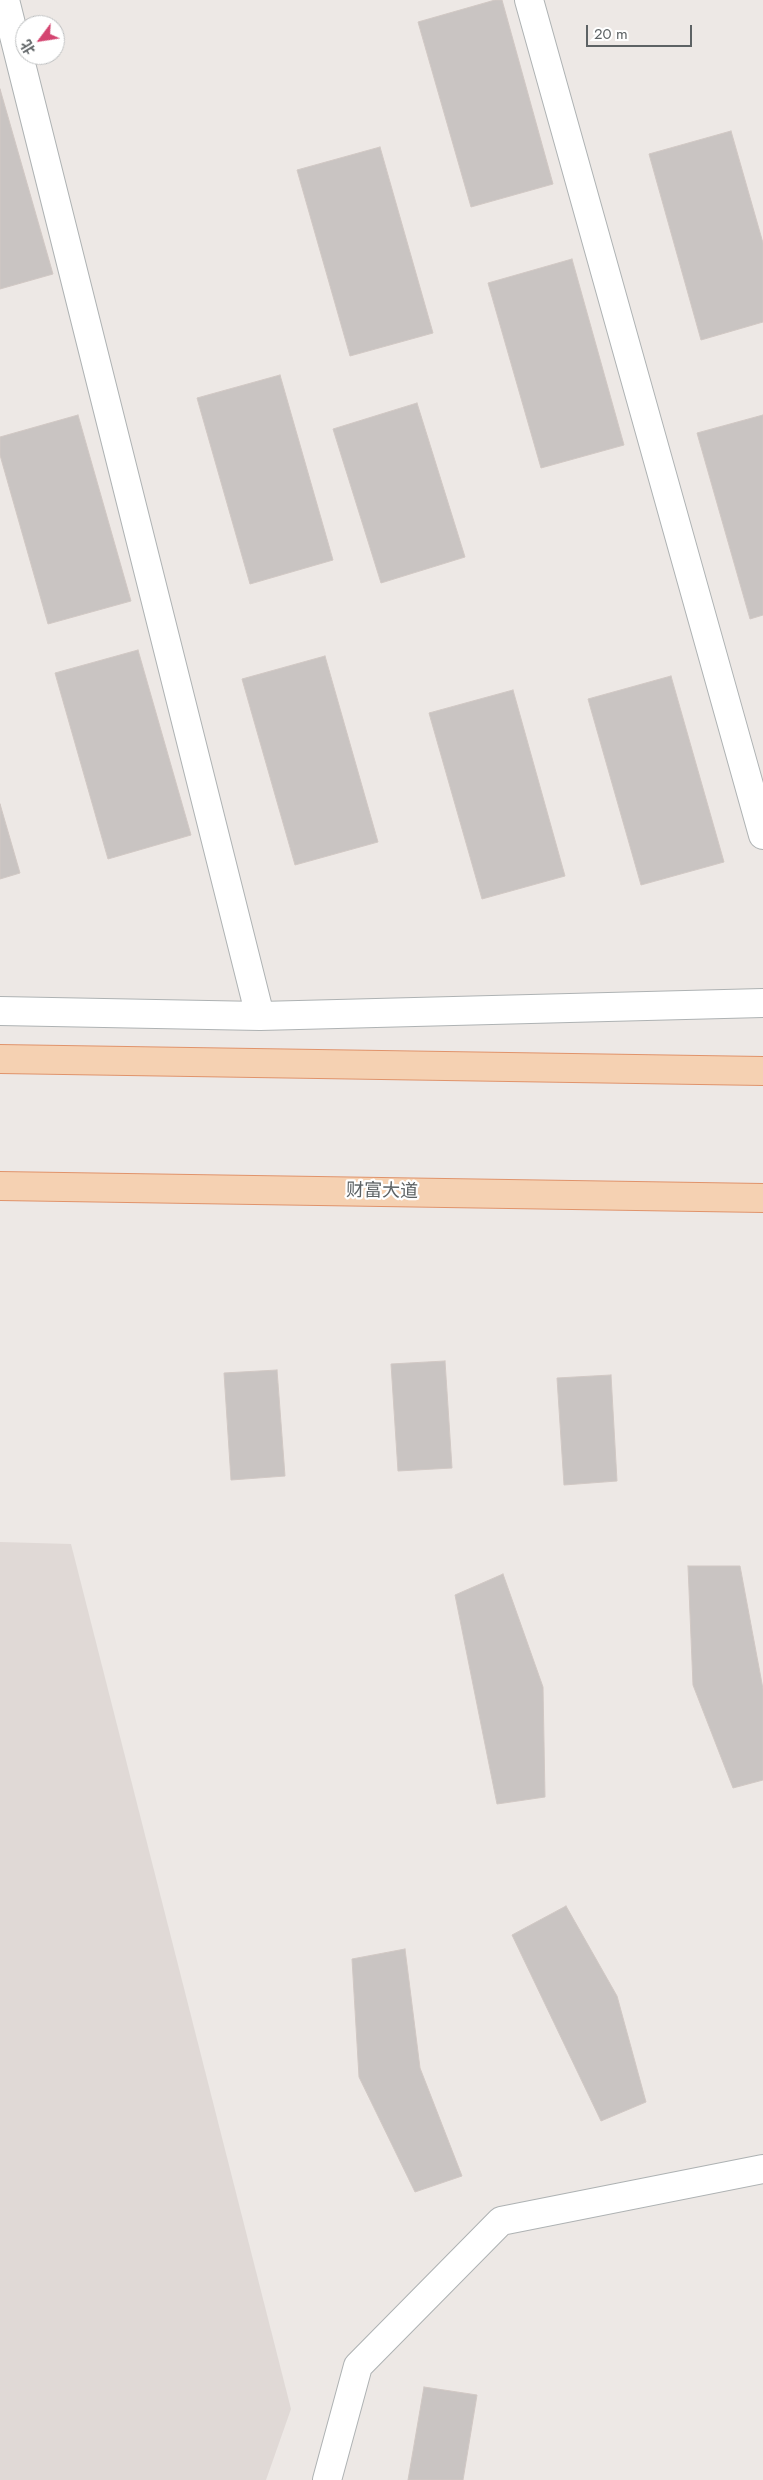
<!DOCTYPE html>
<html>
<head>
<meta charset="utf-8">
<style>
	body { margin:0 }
	#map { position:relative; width:763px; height:2480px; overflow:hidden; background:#ede8e5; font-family:Jost,"Noto Sans SC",sans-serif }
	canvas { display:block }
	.north { position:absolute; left:15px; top:15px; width:50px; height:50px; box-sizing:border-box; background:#fff; border:1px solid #bec0c1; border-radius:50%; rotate:239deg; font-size:14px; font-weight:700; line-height:20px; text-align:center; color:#5d6264 }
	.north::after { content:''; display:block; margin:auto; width:18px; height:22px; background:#d44470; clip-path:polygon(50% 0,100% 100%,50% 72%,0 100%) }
	.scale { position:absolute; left:586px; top:25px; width:106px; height:22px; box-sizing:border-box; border:2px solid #5d6264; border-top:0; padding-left:6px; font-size:15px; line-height:18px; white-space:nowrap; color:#5d6264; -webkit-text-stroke:4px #fff; paint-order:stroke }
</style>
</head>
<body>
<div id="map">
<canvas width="763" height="2480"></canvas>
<div class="north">北</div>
<div class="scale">20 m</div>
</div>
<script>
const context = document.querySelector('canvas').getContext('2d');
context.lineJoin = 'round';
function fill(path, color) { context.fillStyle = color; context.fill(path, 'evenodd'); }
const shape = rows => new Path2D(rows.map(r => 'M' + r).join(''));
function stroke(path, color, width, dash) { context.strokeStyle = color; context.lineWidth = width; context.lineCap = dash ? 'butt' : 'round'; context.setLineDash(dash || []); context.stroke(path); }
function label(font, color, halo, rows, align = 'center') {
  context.font = font + ' Jost,"Noto Sans SC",sans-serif'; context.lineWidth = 4.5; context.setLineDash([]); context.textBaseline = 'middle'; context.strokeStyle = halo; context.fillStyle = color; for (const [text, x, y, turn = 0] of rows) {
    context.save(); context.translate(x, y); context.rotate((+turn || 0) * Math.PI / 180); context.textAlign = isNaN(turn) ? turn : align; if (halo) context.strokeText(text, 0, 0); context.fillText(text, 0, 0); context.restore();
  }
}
fill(shape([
	[0,1542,71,1544,291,2409,266,2480,0,2480]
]), '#e0d9d6');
const building = shape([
	[495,0,502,0,553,184,471,207,418,22,495,0],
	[0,89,53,274,0,289,0,89],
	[731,131,763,243,763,322,701,340,649,154,731,131],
	[380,147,433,333,350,356,297,170,380,147],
	[572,259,624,445,541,468,488,283,572,259],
	[280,375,333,560,250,584,197,398,280,375],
	[417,403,465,557,381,583,333,429,417,403],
	[78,415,131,601,48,624,0,455,0,437,78,415],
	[763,415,763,615,750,619,697,433,763,415],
	[138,650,191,835,108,859,55,673,138,650],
	[325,656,378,842,295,865,242,679,325,656],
	[671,676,724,862,641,885,588,699,671,676],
	[513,690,565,876,482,899,429,713,513,690],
	[0,804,20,873,0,879,0,804],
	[445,1361,452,1468,398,1471,391,1364,445,1361],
	[277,1370,285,1476,231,1480,224,1373,277,1370],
	[611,1375,617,1481,564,1485,557,1378,611,1375],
	[688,1566,740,1566,763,1689,763,1780,733,1788,693,1685,688,1566],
	[503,1574,543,1687,545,1797,497,1804,455,1595,503,1574],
	[566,1906,617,1996,646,2102,601,2121,512,1935,566,1906],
	[405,1949,420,2068,462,2176,415,2192,359,2077,352,1959,405,1949],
	[424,2387,477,2395,463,2480,408,2480,424,2387]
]);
fill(building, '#c9c4c2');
stroke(building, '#d1c8c4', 1);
const minor = shape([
	[5,0,260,1016],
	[529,0,763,835],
	[0,1011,260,1016,763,1003],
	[327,2480,358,2366,501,2221,763,2169]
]);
const major = shape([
	[0,1059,763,1071],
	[0,1186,763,1198]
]);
stroke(minor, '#aeb2b3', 30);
stroke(major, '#e0936b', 30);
stroke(minor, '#fff', 28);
stroke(major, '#f5d1b2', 28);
label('18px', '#5d6264', '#fff', [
	["财富大道",382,1192,1]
]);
</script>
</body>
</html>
